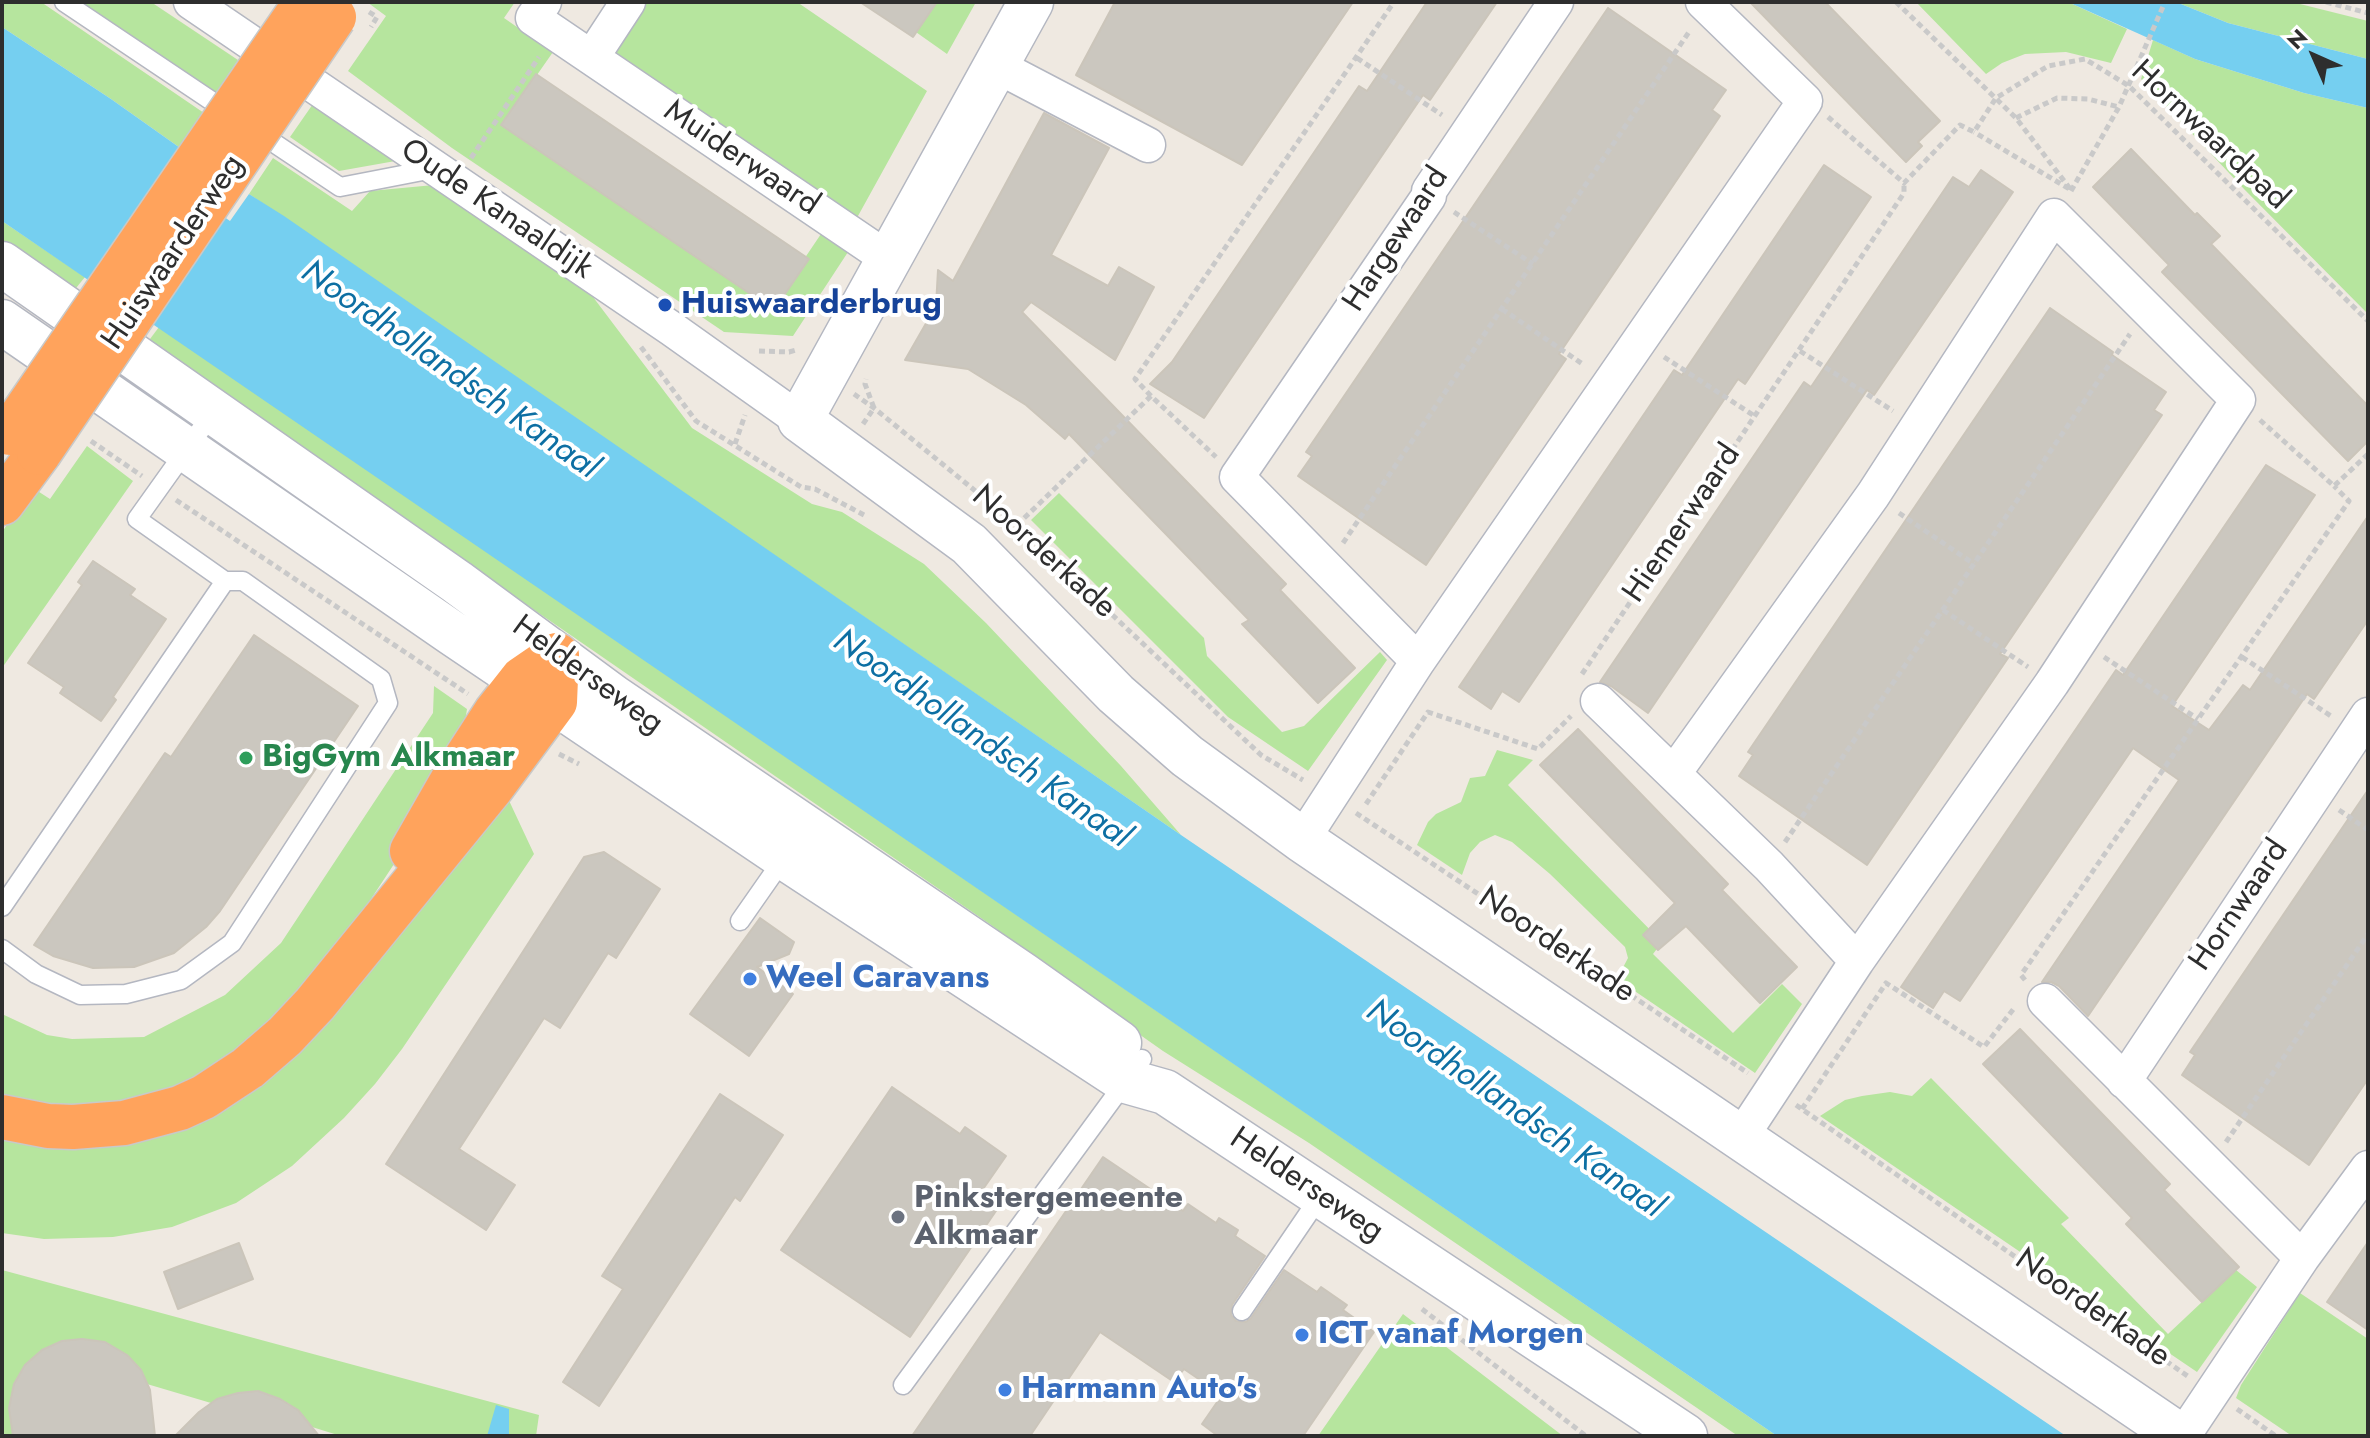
<!DOCTYPE html>
<html>
<head>
<meta charset="utf-8">
<style>
	body { margin:0 }
	#map { position:relative; width:2370px; height:1438px; overflow:hidden; background:#efe9e1; font-family:Jost,sans-serif }
	canvas { display:block }
	.frame { position:absolute; inset:0; border:4px solid #2e2e2e; pointer-events:none }
	.north { position:absolute; left:2274px; top:16px; width:80px; height:80px; -webkit-text-stroke:6px #fff; paint-order:stroke; rotate:315deg; font-size:22px; font-weight:700; line-height:32px; text-align:center; color:#2e2e2e }
	.north::after { content:''; display:block; margin:auto; width:28px; height:36px; background:#2e2e2e; clip-path:polygon(50% 0,100% 100%,50% 72%,0 100%) }
</style>
</head>
<body>
<div id="map">
<canvas width="2370" height="1438"></canvas>
<div class="frame"></div>
<div class="north">N</div>
</div>
<script>
const context = document.querySelector('canvas').getContext('2d');
context.lineJoin = 'round';
function fill(path, color) { context.fillStyle = color; context.fill(path, 'evenodd'); }
const shape = rows => new Path2D(rows.map(r => 'M' + r).join(''));
function stroke(path, color, width, dash) { context.strokeStyle = color; context.lineWidth = width; context.lineCap = dash ? 'butt' : 'round'; context.setLineDash(dash || []); context.stroke(path); }
function label(font, color, halo, rows, align = 'center') {
  context.font = font + ' Jost,sans-serif'; context.lineWidth = 8; context.setLineDash([]); context.textBaseline = 'middle'; context.strokeStyle = halo; context.fillStyle = color; for (const [text, x, y, turn = 0] of rows) {
    context.save(); context.translate(x, y); context.rotate((+turn || 0) * Math.PI / 180); context.textAlign = isNaN(turn) ? turn : align; if (halo) context.strokeText(text, 0, 0); context.fillText(text, 0, 0); context.restore();
  }
}
fill(shape([
	[2,2,41,2,204,113,183,150,111,99,2,27],
	[79,2,151,2,238,60,214,96],
	[367,2,515,2,504,18,553,52,502,125,771,308,821,234,848,252,793,336,724,332,452,148,348,71,386,16],
	[642,2,797,2,927,91,853,225,605,55],
	[933,2,976,2,947,54,913,30],
	[1916,2,2068,2,2127,29,2111,63,2066,52,2025,54,2002,63,1986,74],
	[2176,2,2292,2,2368,21,2368,59,2228,23],
	[2153,40,2195,59,2304,93,2368,108,2368,314,2244,189,2141,79],
	[315,101,401,160,339,171,290,137],
	[273,158,352,211,370,191,434,185,593,297,692,428,812,504,842,512,924,564,986,623,1121,766,1181,835,249,194],
	[2,221,85,277,72,293,2,245],
	[159,327,1777,1436,1738,1436,1309,1143,1163,1051,1058,977,994,927,147,343],
	[87,446,133,481,2,668,2,532,33,488,50,499],
	[1059,493,1204,638,1207,656,1282,732,1304,726,1380,652,1387,660,1308,771,1228,717,1031,520],
	[434,686,467,709,461,747,396,861,348,934,291,1004,235,1055,177,1088,118,1104,65,1109,2,1094,2,1014,47,1035,72,1039,144,1037,225,995,281,943,433,713],
	[1497,750,1533,760,1508,785,1662,942,1653,954,1733,1033,1782,984,1802,1004,1755,1073,1617,979,1628,958,1625,947,1550,874,1512,842,1495,835,1480,842,1470,853,1462,875,1417,845,1428,822,1436,814,1461,802,1470,778,1485,776],
	[505,792,534,854,402,1049,375,1084,344,1118,292,1166,236,1203,172,1227,113,1237,44,1239,2,1233,2,1136,119,1145,175,1133,200,1123,245,1094],
	[1931,1078,2069,1218,2061,1224,2168,1334,2236,1270,2257,1287,2197,1372,1820,1116,1845,1100,1862,1096,1890,1092,1912,1096],
	[2,1270,539,1415,536,1436,341,1436,312,1427,298,1410,280,1399,258,1391,238,1393,211,1403,147,1384,141,1370,127,1355,105,1342,62,1341,42,1350,25,1365,14,1384,9,1408,13,1436,2,1436],
	[2300,1293,2368,1339,2368,1436,2292,1436,2236,1398,2241,1385],
	[1403,1314,1563,1436,1318,1436]
]), '#b6e59e');
fill(shape([
	[2068,2,2176,2,2228,23,2368,59,2368,108,2304,93,2195,59],
	[2,27,111,99,183,150,166,176,230,221,249,194,284,216,1181,835,2066,1436,1777,1436,2,221],
	[496,1405,509,1409,509,1436,487,1436]
]), '#75cff0');
const building = shape([
	[860,2,937,2,913,37,860,2],
	[1115,2,1353,2,1242,165,1076,75,1115,2],
	[1427,2,1497,2,1430,100,1423,95,1204,418,1150,384,1172,362,1359,86,1367,91,1427,2],
	[1750,2,1825,2,1940,121,1918,142,1922,146,1906,162,1750,2],
	[1608,8,1726,90,1712,110,1720,116,1559,354,1566,359,1426,565,1298,476,1312,456,1306,452,1608,8],
	[536,74,809,259,774,310,501,125,536,74],
	[1044,113,1109,148,1051,255,1108,286,1119,267,1154,287,1115,360,1031,302,1022,312,1286,584,1280,590,1355,668,1318,703,1242,624,1249,620,1069,434,1065,439,1026,405,968,369,905,360,936,306,938,270,953,281,1044,113],
	[2131,149,2195,215,2197,213,2220,236,2211,244,2368,406,2368,441,2348,461,2162,272,2169,265,2093,187,2131,149],
	[1824,165,1871,197,1745,384,1738,379,1519,702,1502,691,1491,709,1459,687,1674,370,1682,375,1824,165],
	[1981,170,2013,192,1874,395,1867,390,1648,713,1611,686,1600,682,1804,382,1811,387,1953,177,1969,187,1981,170],
	[2050,308,2113,352,2112,355,2166,392,2154,410,2162,415,2000,654,2008,658,1867,865,1739,776,1753,755,1748,752,2050,308],
	[2266,465,2315,495,2172,706,2209,730,2243,685,2250,690,2368,516,2368,620,2314,699,2307,694,2088,1016,2059,986,2051,982,2042,982,2179,780,2133,748,1960,1001,1944,991,1933,1008,1901,987,2116,670,2123,675,2266,465],
	[93,561,135,589,130,595,166,619,113,697,116,700,101,721,60,693,64,687,28,663,82,585,78,582,93,561],
	[254,635,358,706,220,911,206,927,174,953,134,967,93,968,53,956,34,945,165,753,171,757,254,635],
	[1578,729,1728,884,1722,890,1797,967,1760,1003,1686,926,1658,950,1643,935,1675,903,1540,765,1578,729],
	[2368,790,2368,1079,2309,1165,2182,1075,2195,1055,2190,1052,2368,790],
	[604,852,660,889,616,958,608,953,560,1028,544,1018,459,1149,515,1185,486,1230,386,1164,584,857,604,852],
	[760,918,794,942,789,954,757,967,793,994,749,1056,690,1014,760,918],
	[2020,1029,2170,1184,2164,1190,2239,1267,2202,1302,2126,1224,2132,1218,1983,1064,2020,1029],
	[892,1087,960,1134,965,1127,1006,1156,981,1192,1000,1205,910,1337,781,1250,892,1087],
	[720,1094,783,1135,740,1201,735,1197,599,1406,563,1382,623,1289,602,1276,720,1094],
	[1103,1157,1183,1211,1188,1204,1216,1223,1219,1218,1238,1230,1235,1236,1265,1256,1232,1305,1231,1315,1236,1321,1246,1322,1251,1318,1284,1270,1317,1292,1321,1287,1347,1305,1343,1310,1374,1332,1303,1436,1218,1436,1202,1424,1222,1395,1184,1369,1174,1382,1100,1332,1030,1436,912,1436,1103,1157],
	[2368,1242,2368,1330,2327,1302,2368,1242],
	[239,1243,253,1279,178,1309,164,1272,239,1243],
	[82,1339,105,1342,127,1355,141,1370,150,1390,155,1436,13,1436,9,1408,14,1384,25,1365,42,1350,62,1341,82,1339],
	[258,1391,280,1399,298,1410,319,1436,175,1436,199,1412,217,1399,238,1393,258,1391]
]);
fill(building, '#cbc7bf');
stroke(building, '#cbc5ba', 2);
const lane = shape([
	[64,2,231,114],
	[256,131,340,187,433,169],
	[2,907,225,581],
	[740,921,784,858],
	[2,949,36,974,80,995,126,994,181,980,232,943,388,703,381,679,243,581,225,581,137,519,214,411],
	[1242,1311,1321,1195],
	[903,1385,1142,1059]
]);
const street = shape([
	[191,2,672,329,800,420],
	[544,2,533,18,890,260],
	[592,57,628,2],
	[997,66,1148,145],
	[1418,661,1237,477,1429,196,1429,191,1556,2],
	[1598,701,1769,866,1857,961],
	[1674,773,1873,495,2054,216,2238,400,2052,683,1857,961,1741,1137],
	[1302,840,1418,661,1805,101,1703,2],
	[2045,1001,2302,1258],
	[2124,1081,2368,715],
	[2183,1436,2302,1258,2368,1168]
]);
const secondary = shape([
	[1031,2,800,420,969,544,1116,694,1187,756,1302,840,2180,1436],
	[2,264,457,582,613,697,1023,975,1119,1043],
	[2,322,452,633,784,857,1126,1081,1165,1092,1685,1436]
]);
const highway = shape([
	[2,503,39,453],
	[412,851,459,769,496,712,522,679,557,655],
	[2,1117,48,1126,73,1127,124,1123,180,1108,204,1097,248,1068,285,1036,315,1004,492,787,555,702,557,655]
]);
stroke(lane, '#b4b7c1', 21);
stroke(street, '#b4b7c1', 37);
stroke(secondary, '#b4b7c1', 47);
stroke(highway, '#c9c9c9', 47);
stroke(shape([
	[1896,2,2016,118,2071,190,1974,132],
	[2326,2,2368,13],
	[369,12,377,17,371,27],
	[1357,58,1442,115],
	[1828,117,1904,183,1960,125,1974,132,1996,98,2048,66,2085,59,2129,86,2368,321],
	[2016,118,2057,98,2088,99,2119,107],
	[471,158,539,57],
	[2071,191,2119,107,2165,2],
	[1454,212,1533,264],
	[1502,309,1584,365],
	[641,347,696,421,801,487,815,489,864,515],
	[759,351,789,352,796,350],
	[1800,351,1893,411],
	[1664,357,1756,417],
	[854,394,874,408,1017,525,1261,755,1303,780],
	[1151,396,1135,379,1394,2],
	[2260,420,2334,486,2368,454],
	[863,424,874,408,865,384,866,379],
	[91,441,142,476],
	[735,444,745,415],
	[176,500,468,694],
	[1899,513,1974,564],
	[1017,525,1151,396,1216,457],
	[1343,543,1689,32],
	[1943,610,2028,667],
	[2104,657,2198,719],
	[2242,657,2331,716],
	[1582,674,1904,193,1904,183],
	[559,754,579,764],
	[1366,804,1428,712,1538,749,1571,716],
	[2339,810,2368,830],
	[1356,813,1748,1073],
	[1785,842,2130,334],
	[2025,980,2021,975,2349,501,2334,486],
	[1796,1105,2189,1377],
	[1802,1109,1886,983,1984,1047,2015,1007],
	[2226,1142,2368,934],
	[1422,1309,1586,1436],
	[2237,1409,2276,1436]
]), '#c9c9c9', 5, [6, 4]);
stroke(lane, '#fff', 18);
stroke(street, '#fff', 34);
stroke(secondary, '#fff', 44);
stroke(highway, '#ffa35c', 44);
const highwayBridge = shape([
	[10,433,306,2],
	[39,453,334,17]
]);
stroke(highwayBridge, '#c9c9c9', 47, []);
stroke(highwayBridge, '#ffa35c', 44);
for (const [x, y, r, color] of [
	[665,305,8,"#1a4fb4"],
	[246,758,8,"#2e9e5b"],
	[750,979,8,"#3f7fe0"],
	[898,1217,8,"#6b7280"],
	[1302,1335,8,"#3f7fe0"],
	[1005,1390,8,"#3f7fe0"]
]) { const dot = new Path2D(); dot.arc(x, y, r, 0, 2 * Math.PI); context.fillStyle = color; context.fill(dot); stroke(dot, '#fff', 3); }
label('32px', '#2e2e2e', '#fff', [
	["Hornwaardpad",2209,136,43],
	["Muiderwaard",741,159,34],
	["Oude Kanaaldijk",496,210,34],
	["Hargewaard",1397,240,-57],
	["Huiswaarderweg",174,253,-56],
	["Hiemerwaard",1683,524,-56],
	["Noorderkade",1043,553,42],
	["Helderseweg",587,676,36],
	["Hornwaard",2240,906,-56],
	["Noorderkade",1556,946,34],
	["Helderseweg",1306,1186,34],
	["Noorderkade",2092,1309,35]
]);
label('bold 32px', '#164399', '#fff', [
	["Huiswaarderbrug",681,305]
], 'left');
label('bold 32px', '#27864d', '#fff', [
	["BigGym Alkmaar",262,758]
], 'left');
label('bold 32px', '#366cbe', '#fff', [
	["Weel Caravans",766,979],
	["ICT vanaf Morgen",1318,1335],
	["Harmann Auto's",1021,1390]
], 'left');
label('bold 32px', '#5b616d', '#fff', [
	["Pinkstergemeente",914,1199],
	["Alkmaar",914,1236]
], 'left');
label('italic 34px', '#0d6fa3', '#fff', [
	["Noordhollandsch Kanaal",449,371,35],
	["Noordhollandsch Kanaal",981,740,35],
	["Noordhollandsch Kanaal",1514,1110,35]
]);
</script>
</body>
</html>
